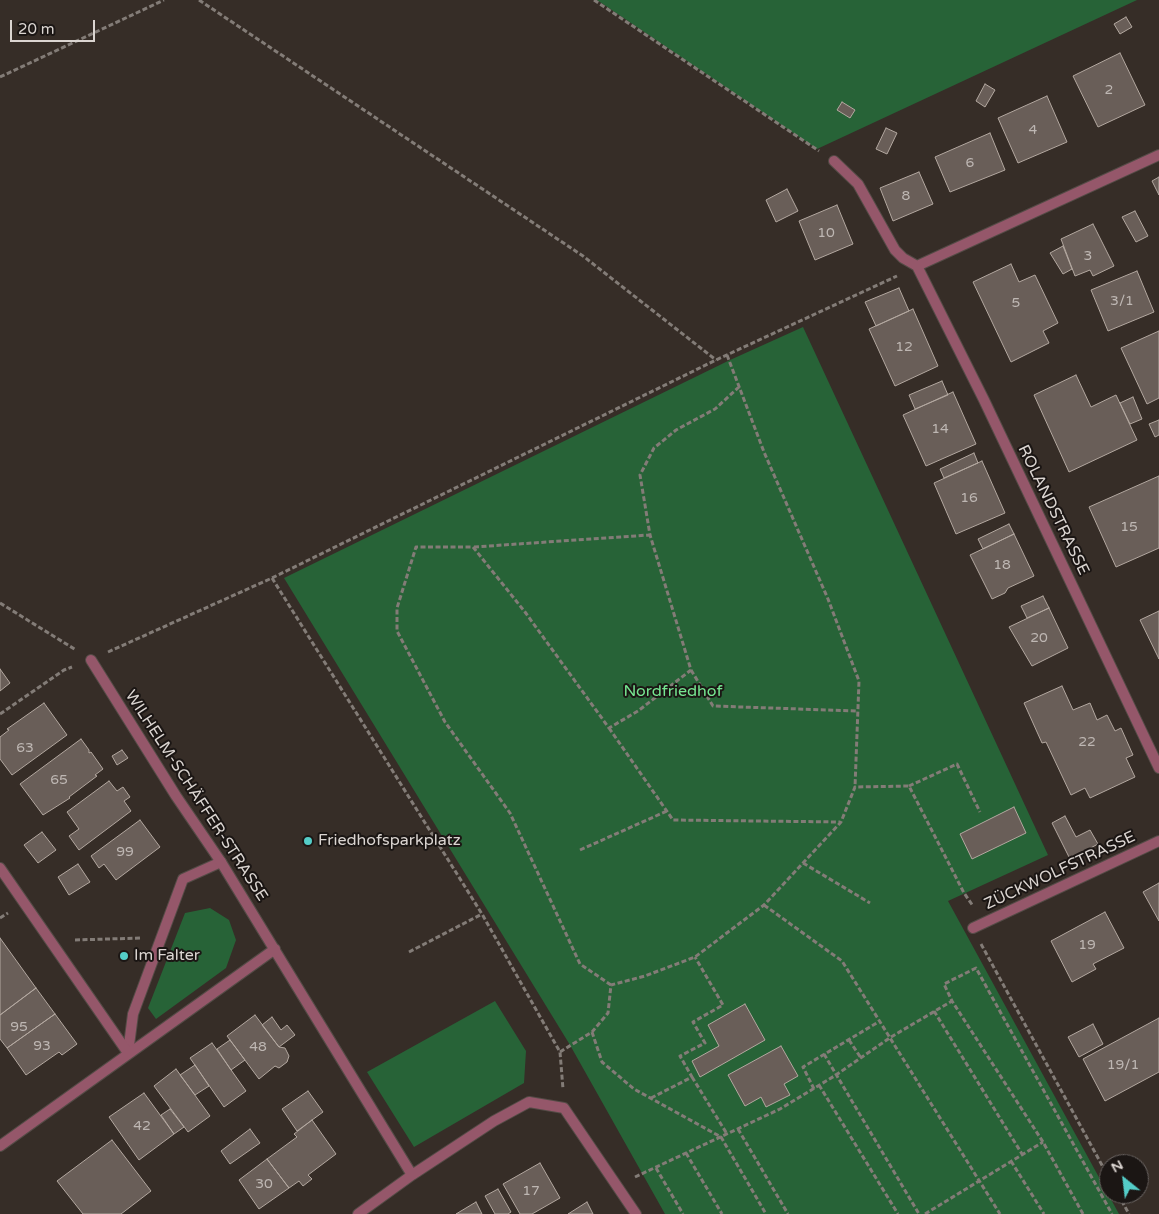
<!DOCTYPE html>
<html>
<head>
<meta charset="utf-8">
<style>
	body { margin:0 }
	#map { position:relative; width:1159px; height:1214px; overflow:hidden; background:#362d27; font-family:"Varela Round",sans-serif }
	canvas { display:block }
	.north { position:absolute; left:1099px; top:1154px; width:50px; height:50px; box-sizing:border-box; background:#1b1614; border:1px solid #686260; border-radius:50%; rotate:331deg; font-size:14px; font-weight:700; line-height:20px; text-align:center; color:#dbd5d1 }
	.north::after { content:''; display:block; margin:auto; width:18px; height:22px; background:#54cdc8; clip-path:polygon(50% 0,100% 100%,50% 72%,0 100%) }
	.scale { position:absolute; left:10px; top:20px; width:85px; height:22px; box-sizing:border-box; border:2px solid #dbd5d1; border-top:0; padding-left:6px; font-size:15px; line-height:18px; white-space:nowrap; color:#dbd5d1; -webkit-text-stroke:4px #1b1614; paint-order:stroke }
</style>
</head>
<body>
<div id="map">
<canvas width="1159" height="1214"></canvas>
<div class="north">N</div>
<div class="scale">20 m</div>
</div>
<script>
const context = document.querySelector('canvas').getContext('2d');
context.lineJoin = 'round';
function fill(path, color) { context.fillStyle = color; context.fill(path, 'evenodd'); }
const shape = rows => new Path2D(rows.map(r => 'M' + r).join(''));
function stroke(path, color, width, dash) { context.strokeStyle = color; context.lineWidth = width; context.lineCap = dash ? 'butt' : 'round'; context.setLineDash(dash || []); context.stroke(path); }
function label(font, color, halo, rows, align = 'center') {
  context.font = font + ' "Varela Round",sans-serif'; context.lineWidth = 4; context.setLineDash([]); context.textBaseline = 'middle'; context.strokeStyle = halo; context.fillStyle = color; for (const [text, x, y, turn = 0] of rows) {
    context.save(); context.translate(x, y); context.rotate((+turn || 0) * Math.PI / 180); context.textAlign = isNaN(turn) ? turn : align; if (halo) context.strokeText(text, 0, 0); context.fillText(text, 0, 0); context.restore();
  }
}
fill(shape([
	[597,0,1137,0,817,149],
	[803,327,1048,855,948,901,1119,1214,665,1214,570,1045,284,578,730,360],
	[210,908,229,920,236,940,226,968,156,1019,148,1008,185,913],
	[495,1001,526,1051,524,1083,414,1147,367,1072]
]), '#276337');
const building = shape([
	[1126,17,1132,27,1120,34,1114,24,1126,17],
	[1120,53,1145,105,1098,127,1073,76,1120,53],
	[985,84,995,90,985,107,976,101,985,84],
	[1047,96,1067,142,1018,163,998,118,1047,96],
	[842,102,855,110,850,118,837,110,842,102],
	[886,128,897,133,887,154,876,149,886,128],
	[990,133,1005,170,950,192,935,157,990,133],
	[919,172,933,204,893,221,880,188,919,172],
	[1159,177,1159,195,1152,181,1159,177],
	[787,189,798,211,776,222,766,200,787,189],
	[837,205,853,244,815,260,799,221,837,205],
	[1135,211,1148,236,1136,242,1122,217,1135,211],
	[1093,224,1114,266,1093,276,1090,270,1075,276,1061,239,1093,224],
	[1063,246,1072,269,1063,274,1050,253,1063,246],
	[1011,264,1019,282,1035,275,1058,323,1043,331,1049,343,1011,362,973,282,1011,264],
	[1137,271,1154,312,1108,331,1091,290,1137,271],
	[899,288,909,311,876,326,865,302,899,288],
	[913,309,938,366,895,386,869,329,913,309],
	[1159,331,1159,398,1147,404,1121,348,1159,331],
	[1076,375,1091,407,1116,395,1137,440,1069,472,1034,395,1076,375],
	[942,381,948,395,915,409,909,395,942,381],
	[953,392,976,444,926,466,903,415,953,392],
	[1133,397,1142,419,1130,424,1120,403,1133,397],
	[1159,420,1159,435,1155,437,1149,424,1159,420],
	[974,453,978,463,944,478,940,469,974,453],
	[982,461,1005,513,956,534,934,483,982,461],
	[1159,476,1159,548,1116,567,1089,507,1159,476],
	[1009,524,1014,534,983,549,978,539,1009,524],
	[1014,534,1034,576,1008,588,1005,593,992,599,970,555,1014,534],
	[1043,596,1049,608,1027,618,1021,606,1043,596],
	[1049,608,1068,648,1032,666,1009,627,1049,608],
	[1159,611,1159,659,1140,620,1159,611],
	[0,669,10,683,0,691,0,669],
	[1062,686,1073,710,1090,703,1097,720,1107,715,1115,731,1121,728,1133,755,1126,758,1135,777,1090,798,1085,788,1071,795,1046,742,1042,743,1024,703,1062,686],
	[44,703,67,735,12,775,0,759,0,737,9,730,7,729,44,703],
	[81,739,89,750,89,753,91,752,103,769,95,775,97,776,69,797,70,798,43,815,20,784,81,739],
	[122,750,128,758,117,765,112,756,122,750],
	[109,781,117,791,123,787,130,797,124,801,131,811,79,850,69,836,79,829,67,812,109,781],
	[1014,807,1026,833,972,859,960,834,1014,807],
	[1065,816,1076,837,1090,830,1098,844,1070,859,1052,823,1065,816],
	[140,820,160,847,116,880,104,864,99,868,91,856,140,820],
	[42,832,56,850,38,863,24,845,42,832],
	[78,864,90,882,69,895,58,877,78,864],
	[1159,883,1159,921,1143,892,1159,883],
	[1105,912,1124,948,1093,964,1096,969,1072,982,1051,941,1105,912],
	[0,938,36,988,0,1015,0,938],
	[36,988,55,1014,7,1048,0,1039,0,1015,36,988],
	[745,1004,765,1040,700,1077,692,1061,719,1046,708,1025,745,1004],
	[55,1014,77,1044,62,1055,59,1052,26,1075,7,1048,55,1014],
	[255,1015,279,1047,285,1048,289,1056,287,1062,279,1068,275,1066,259,1079,227,1036,255,1015],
	[272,1017,281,1030,287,1025,295,1035,279,1047,262,1025,272,1017],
	[1159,1018,1159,1072,1105,1101,1083,1059,1159,1018],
	[1093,1024,1103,1044,1079,1057,1068,1037,1093,1024],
	[230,1040,245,1060,231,1070,217,1049,230,1040],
	[212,1043,246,1091,224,1107,190,1058,212,1043],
	[781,1046,798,1076,784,1084,790,1095,766,1107,761,1097,745,1106,728,1075,781,1046],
	[195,1065,209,1086,195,1095,180,1075,195,1065],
	[176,1069,210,1116,188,1132,154,1086,176,1069],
	[308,1091,323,1112,297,1131,282,1109,308,1091],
	[144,1093,174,1134,139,1160,109,1117,144,1093],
	[170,1109,184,1127,174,1134,161,1115,170,1109],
	[312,1120,336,1154,308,1175,312,1179,303,1186,299,1181,289,1188,267,1159,297,1137,294,1134,312,1120],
	[250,1129,260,1143,230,1164,221,1151,250,1129],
	[112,1140,151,1191,121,1214,83,1214,57,1181,112,1140],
	[267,1159,289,1188,259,1209,239,1180,267,1159],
	[540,1163,560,1198,532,1214,520,1214,503,1184,540,1163],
	[498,1189,511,1212,508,1214,495,1214,485,1196,498,1189],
	[476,1202,482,1214,456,1214,476,1202],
	[587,1202,593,1214,568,1214,587,1202]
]);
fill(building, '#695e58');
stroke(building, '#b3a8a0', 1);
const service = shape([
	[128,1053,133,1014,183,879,221,862]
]);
const minor = shape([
	[1159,155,917,266,984,400,1159,768],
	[834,161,858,184,895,250,903,258,917,266],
	[91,660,176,796,221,862,412,1175],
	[0,868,128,1053],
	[973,928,1159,841],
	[0,1146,275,949],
	[358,1214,412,1175,494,1121,529,1102,564,1108,636,1214]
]);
stroke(service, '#544b46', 12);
stroke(minor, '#544b46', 12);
stroke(shape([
	[199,0,583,256,716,360],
	[594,0,819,151],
	[0,77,164,0],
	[727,355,764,452,828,599,859,681,855,787],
	[474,547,649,535],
	[272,578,482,914,560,1052,563,1089],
	[0,603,76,650],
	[108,652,272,578,716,360,897,276],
	[691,670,713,706,857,711],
	[0,714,64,670,72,667],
	[609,728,673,820,840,822],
	[909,786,957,764,980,812],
	[580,850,667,811],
	[803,863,870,903],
	[764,905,842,961,1000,1214],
	[0,918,8,913],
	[75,940,141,938],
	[981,944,1109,1178],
	[409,952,482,914],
	[611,985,580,964,510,813,445,722,397,631,397,608,416,547,473,547,525,612,609,728,638,711,691,670,650,535,640,475,654,448,676,430,715,409,740,386],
	[934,1011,1022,1154],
	[592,1032,602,1062,634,1089,721,1137,766,1214],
	[849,1040,861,1058],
	[560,1052,592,1032,608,1013,611,985,645,976,695,957,764,905,841,822,855,787,909,786,964,893,973,906],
	[824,1054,919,1214],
	[692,1077,727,1134],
	[819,1085,898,1214],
	[814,1089,803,1067,880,1021],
	[651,1098,692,1077,680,1056,705,1043,693,1022,723,1005,695,957],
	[738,1129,788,1214],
	[686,1153,722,1214],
	[1011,1161,1044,1214],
	[656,1168,683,1214],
	[635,1177,780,1109,836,1075,891,1037,952,1001],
	[1118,1194,1129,1214],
	[925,1214,1043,1142],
	[1083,1214,1043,1142,952,1001,944,984,976,968,1112,1214]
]), '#837c77', 3, [5, 2.5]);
stroke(service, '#95576a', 10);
stroke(minor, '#95576a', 10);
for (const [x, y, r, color] of [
	[308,841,5,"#54cdc8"],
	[124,956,5,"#54cdc8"]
]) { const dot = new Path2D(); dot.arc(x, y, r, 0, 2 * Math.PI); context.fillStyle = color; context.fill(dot); stroke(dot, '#1b1614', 2); }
label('14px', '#beb7b3', null, [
	["2",1109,90],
	["4",1033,130],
	["6",970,163],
	["8",906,196],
	["10",826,233],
	["3",1088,256],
	["3/1",1122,301],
	["5",1016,303],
	["12",904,347],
	["14",940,429],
	["16",969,498],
	["15",1129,527],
	["18",1002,565],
	["20",1039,638],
	["22",1087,742],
	["63",25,748],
	["65",59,780],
	["99",125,852],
	["19",1087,945],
	["95",19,1027],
	["93",42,1046],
	["48",258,1047],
	["19/1",1123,1065],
	["42",142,1126],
	["30",264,1184],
	["17",531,1191]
]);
label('16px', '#dbd5d1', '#1b1614', [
	["ROLANDSTRASSE",1053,510,64],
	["WILHELM-SCHÄFFER-STRASSE",196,796,57],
	["ZÜCKWOLFSTRASSE",1060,871,-25]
]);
label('16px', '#76e691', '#1b1614', [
	["Nordfriedhof",673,692]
]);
label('16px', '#dbd5d1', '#1b1614', [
	["Friedhofsparkplatz",318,841],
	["Im Falter",134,956]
], 'left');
</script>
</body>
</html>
